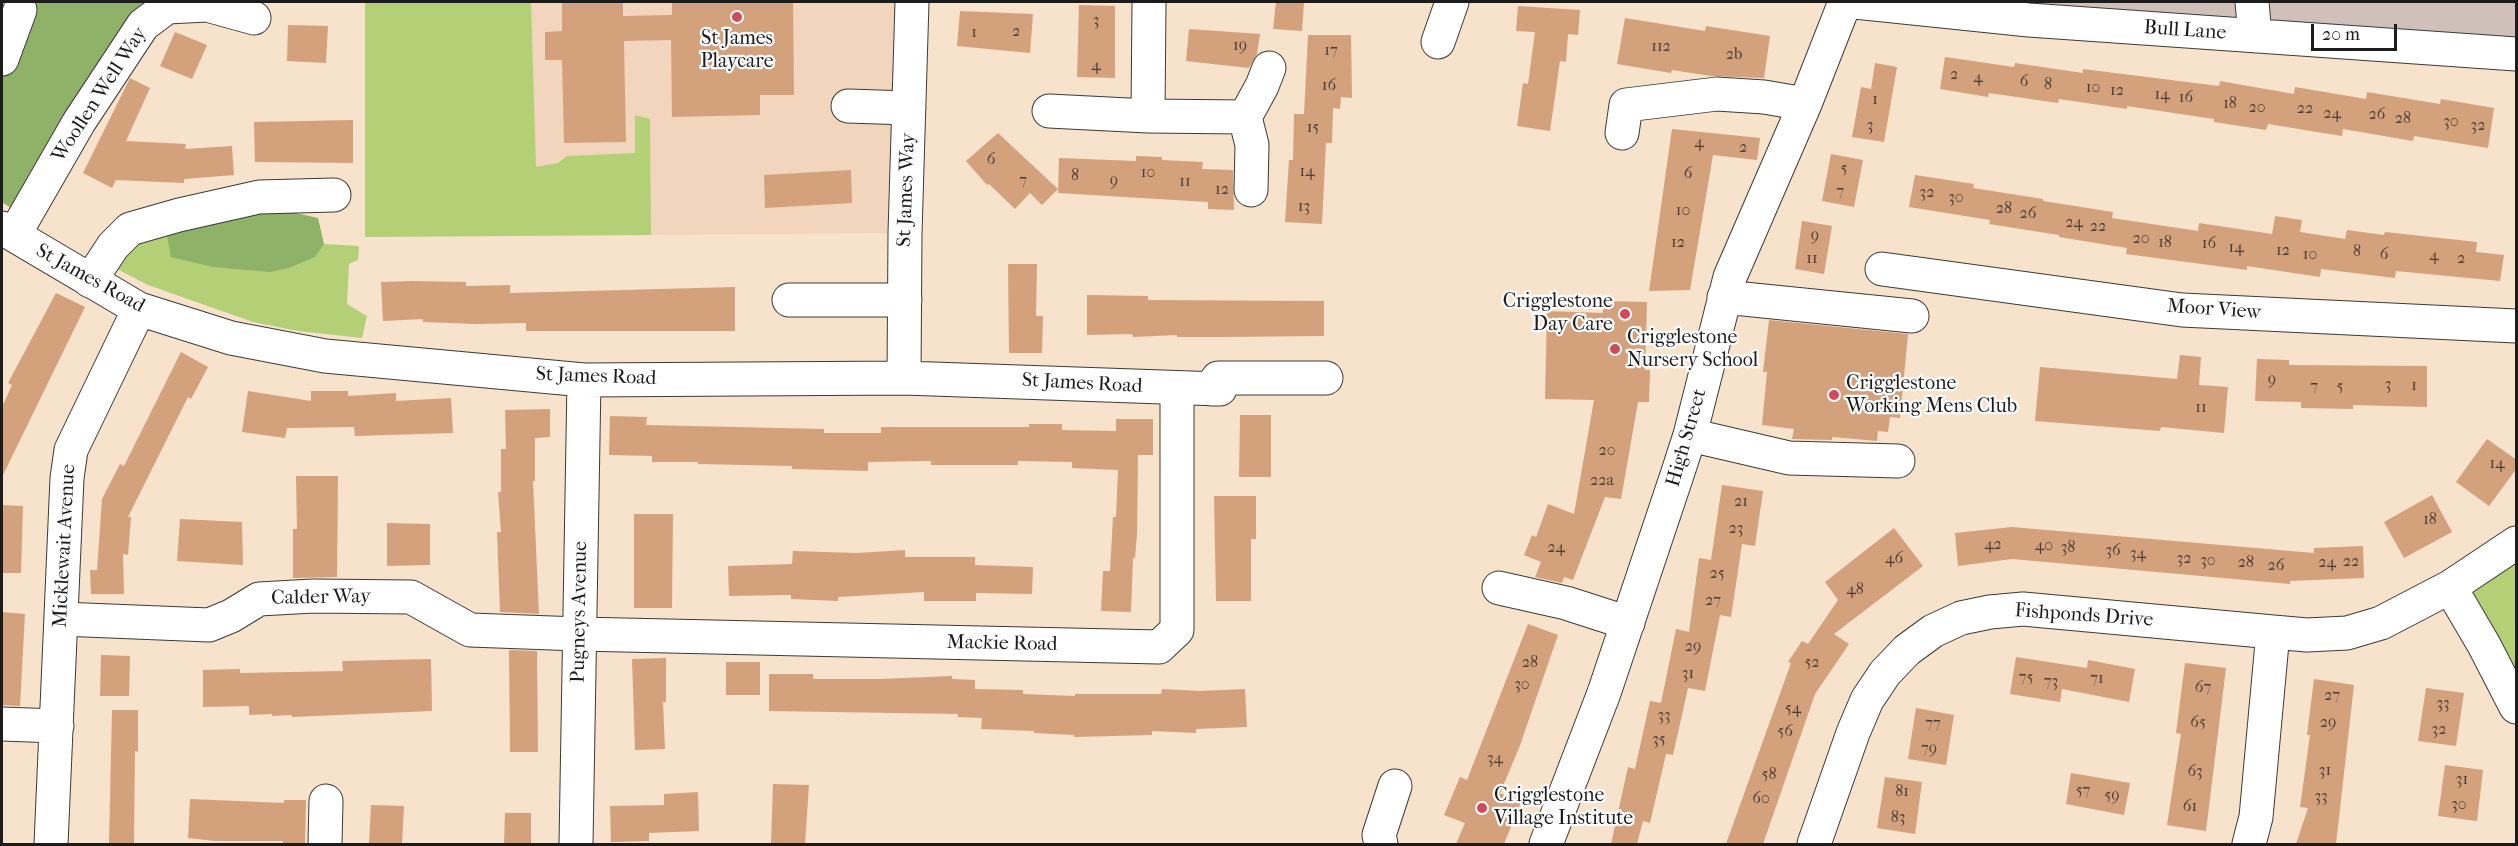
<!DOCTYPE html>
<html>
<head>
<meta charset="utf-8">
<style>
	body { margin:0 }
	#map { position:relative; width:2518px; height:846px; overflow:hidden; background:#f7e2cc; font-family:"IM FELL French Canon",serif }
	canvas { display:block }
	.frame { position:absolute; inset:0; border:3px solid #1c1c1c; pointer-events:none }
	.scale { position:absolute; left:2311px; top:24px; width:86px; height:27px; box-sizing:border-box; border:3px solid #1c1c1c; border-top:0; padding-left:8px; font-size:18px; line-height:21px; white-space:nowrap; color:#1c1c1c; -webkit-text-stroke:4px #fff; paint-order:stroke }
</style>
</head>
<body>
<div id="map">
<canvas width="2518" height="846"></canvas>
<div class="frame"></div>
<div class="scale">20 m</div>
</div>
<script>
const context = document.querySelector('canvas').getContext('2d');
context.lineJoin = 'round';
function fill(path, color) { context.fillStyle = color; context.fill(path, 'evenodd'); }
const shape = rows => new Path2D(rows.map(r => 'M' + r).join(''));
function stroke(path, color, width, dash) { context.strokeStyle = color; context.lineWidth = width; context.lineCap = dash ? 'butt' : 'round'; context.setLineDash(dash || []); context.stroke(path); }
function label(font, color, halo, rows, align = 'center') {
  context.font = font + ' "IM FELL French Canon",serif'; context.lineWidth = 4.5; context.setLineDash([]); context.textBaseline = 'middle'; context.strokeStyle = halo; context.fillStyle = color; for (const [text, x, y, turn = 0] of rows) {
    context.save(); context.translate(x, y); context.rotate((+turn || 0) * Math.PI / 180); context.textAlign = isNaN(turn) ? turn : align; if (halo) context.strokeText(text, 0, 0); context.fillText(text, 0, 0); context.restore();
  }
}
fill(shape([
	[365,2,912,2,905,233,365,237]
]), '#f2d5bd');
fill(shape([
	[2030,2,2516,2,2516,54,2029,20]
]), '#cfc1ba');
fill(shape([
	[365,2,531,2,536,167,558,163,567,156,635,153,635,115,650,119,651,235,365,237],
	[167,235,359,246,358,260,349,264,347,304,367,316,362,338,298,331,253,322,148,285,115,268,126,247],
	[2516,544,2516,702,2456,590]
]), '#b3d077');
fill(shape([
	[17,2,146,2,11,208,2,202,2,28],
	[174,208,287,211,318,218,324,244,315,257,289,268,270,272,213,267,171,257,167,235]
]), '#8eb268');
fill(shape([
	[562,2,623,2,623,16,672,15,672,2,793,2,794,95,760,95,760,115,672,117,671,40,624,41,626,142,564,143,562,60,545,60,545,32,562,31],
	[1276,2,1304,2,1302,31,1273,29],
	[1079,5,1115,6,1115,78,1077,77],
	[1518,6,1580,10,1578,35,1568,34,1566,62,1560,61,1550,131,1517,126,1523,83,1528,84,1535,32,1516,31],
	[960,11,1033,14,1030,53,957,46],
	[1625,18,1705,31,1706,26,1770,36,1764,78,1711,76,1672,70,1671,73,1617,64],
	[288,25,328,26,326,63,287,61],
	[1189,29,1260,34,1257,54,1249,68,1186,61],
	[175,32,207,45,192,79,160,66],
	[1308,35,1351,35,1352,98,1341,97,1340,109,1333,108,1332,143,1326,143,1322,224,1285,222,1289,160,1293,160,1294,114,1304,114],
	[1945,57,2014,67,2015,63,2083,73,2083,69,2219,86,2220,81,2294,94,2295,87,2366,99,2367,92,2440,104,2441,99,2494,108,2488,148,2414,136,2413,141,2343,129,2342,136,2268,124,2266,130,2214,122,2214,119,2127,106,2127,109,2059,99,2058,103,1989,93,1988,97,1940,89],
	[1875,63,1897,67,1884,142,1852,137,1861,87,1871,89],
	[130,78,150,88,126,141,186,144,185,149,232,146,234,175,184,179,184,183,116,180,112,188,83,173],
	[353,120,353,163,255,162,254,122],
	[1672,129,1760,138,1757,160,1713,155,1690,290,1649,291],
	[998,133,1058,189,1042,205,1030,193,1015,209,989,184,987,185,966,161],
	[1831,154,1863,160,1854,207,1822,201],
	[1136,156,1162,157,1162,160,1203,162,1202,169,1233,170,1234,210,1208,209,1208,202,1058,193,1059,158,1136,161],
	[851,170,852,203,765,208,764,175],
	[1915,175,1974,184,1973,188,2043,199,2043,201,2113,212,2112,218,2198,231,2199,223,2272,234,2275,216,2302,220,2300,232,2345,239,2347,230,2384,235,2385,232,2477,242,2476,252,2504,255,2500,281,2396,271,2395,278,2321,269,2320,277,2247,266,2247,270,2126,254,2127,248,2059,237,2059,235,1989,224,1990,220,1909,207],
	[1802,221,1832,226,1824,274,1795,269],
	[1008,264,1037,264,1036,316,1043,316,1042,353,1009,353],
	[411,281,466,282,466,286,510,285,510,293,735,287,735,331,526,331,526,323,476,324,423,322,423,319,383,321,381,282],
	[56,293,85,307,2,477,2,407,12,385,8,383],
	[1087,295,1148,296,1148,300,1324,301,1324,336,1223,337,1177,337,1177,335,1133,337,1132,334,1087,335],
	[1603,301,1647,302,1645,370,1650,370,1649,402,1638,402,1621,499,1605,497,1573,580,1564,577,1562,583,1535,577,1541,562,1524,555,1532,535,1536,537,1548,504,1574,514,1594,400,1545,399,1547,311,1603,313],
	[1769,320,1908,334,1900,418,1890,417,1888,432,1878,431,1877,441,1832,437,1832,440,1792,439,1794,429,1762,425,1767,372,1763,372],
	[181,352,208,367,191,399,188,397,128,517,131,517,128,555,123,554,124,594,91,594,90,570,97,570,102,499,120,464,124,466],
	[2180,355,2201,357,2199,385,2228,387,2224,433,2161,427,2160,431,2035,421,2040,367,2177,379],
	[2257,359,2289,360,2289,365,2427,366,2427,407,2353,405,2353,409,2301,408,2301,402,2255,401],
	[248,391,311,401,311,391,348,391,348,396,396,393,396,401,451,398,453,433,355,436,354,427,287,428,285,438,242,432],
	[550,409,550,437,535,438,535,481,533,481,539,614,500,612,497,532,501,532,498,492,501,492,501,449,506,449,505,410],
	[1240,415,1271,415,1271,477,1239,477],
	[610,416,647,417,646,425,824,429,824,433,881,433,881,427,1029,427,1029,424,1062,424,1062,430,1116,431,1116,419,1153,419,1153,455,1138,455,1137,534,1135,558,1133,558,1131,612,1101,611,1103,571,1110,571,1113,517,1116,517,1118,470,1072,468,1072,462,1018,461,1018,465,931,465,931,461,868,462,868,471,792,469,792,466,698,464,698,462,652,462,652,456,609,455],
	[2487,439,2517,460,2517,468,2489,506,2456,482],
	[296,476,338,476,337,577,293,578,293,529,297,529],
	[1722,485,1763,491,1755,546,1742,544,1731,617,1720,615,1705,691,1688,688,1673,755,1666,754,1650,823,1643,821,1637,844,1611,844,1628,767,1635,769,1650,701,1661,703,1676,629,1689,632,1699,558,1711,560],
	[2432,495,2452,532,2404,558,2384,522],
	[1214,496,1256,496,1256,539,1251,539,1251,601,1216,601],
	[2,505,23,506,21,573,2,573],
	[634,514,673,514,672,608,634,608],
	[180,519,242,522,243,565,177,561],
	[387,523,430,524,430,565,387,566],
	[2012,527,2314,553,2314,548,2363,546,2364,578,2290,581,2290,584,2012,559,1958,566,1955,533],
	[1894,528,1923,566,1834,634,1849,644,1815,694,1763,844,1726,844,1791,663,1788,662,1802,641,1808,644,1838,600,1825,582],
	[905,550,905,557,975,557,975,565,1033,567,1032,594,976,593,976,601,924,601,924,592,838,597,838,601,791,599,791,595,729,596,728,566,792,564,793,551,857,553],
	[2,612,25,614,20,706,2,705],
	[1528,624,1558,635,1519,748,1500,793,1521,802,1504,844,1456,844,1465,823,1444,815,1460,777,1467,780],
	[509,650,537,651,538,752,510,752],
	[101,655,130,656,129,696,100,696],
	[2016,657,2087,668,2088,660,2135,669,2129,702,2062,689,2060,702,2010,694],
	[666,658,666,702,663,702,665,749,635,750,632,659],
	[431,659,432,711,292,717,292,715,272,716,272,714,249,715,249,706,203,707,203,670,240,669,240,673,343,671,342,661],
	[726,662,760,662,760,695,726,695],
	[2185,663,2226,668,2206,831,2167,825,2181,734,2176,733],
	[769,674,813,674,813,679,879,679,952,676,952,679,975,680,975,689,1023,690,1023,694,1075,696,1075,694,1161,694,1162,689,1200,691,1245,689,1247,727,1196,729,1196,733,1152,731,1152,735,1074,737,1074,735,1034,733,1034,731,981,729,982,718,958,717,958,714,769,711],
	[2314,679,2354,685,2336,844,2296,844,2308,808,2300,807,2310,735,2307,735],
	[2426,688,2464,693,2456,746,2418,741],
	[1916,708,1954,715,1946,765,1908,759],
	[112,710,138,710,138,752,135,751,134,843,109,843],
	[2445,765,2483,770,2477,821,2438,816],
	[2071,773,2130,783,2124,815,2066,804],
	[1885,777,1922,782,1915,834,1877,828],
	[773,784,809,785,805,844,771,844],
	[698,792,699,831,649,833,649,841,611,842,610,806,664,805,664,794],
	[190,799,284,803,284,800,306,800,305,844,283,844,283,841,215,841,188,838],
	[371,805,404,806,402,844,369,844],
	[505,813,531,813,531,844,504,844]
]), '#d4a17d');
const minor = shape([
	[1855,2,2029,20,2516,54],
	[2252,2,2255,36],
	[1438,42,1452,2],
	[2,59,20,10],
	[848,106,909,108],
	[1049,111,1148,116,1245,117],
	[1148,116,1149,2],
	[1622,133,1626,105,1717,94,1764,97,1805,104],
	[1251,190,1252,145,1245,117,1262,86,1269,68],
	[2,228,139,309,231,338,325,356,584,380,904,378,1220,389],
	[14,235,79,122,143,25,167,7,207,5,254,18],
	[1882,269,2182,310,2516,326],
	[90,281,113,246,130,229,179,215,259,197,334,195],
	[1724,297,1912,316],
	[789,300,905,300],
	[904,378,905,233,912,2],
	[1210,389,1218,378,1326,378],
	[1690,435,1789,458,1898,461],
	[2450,587,2484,645,2516,707],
	[1499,588,1566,603,1628,623],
	[61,619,209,625,231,616,259,599,313,596,411,597,470,630,579,634,1159,647,1177,630,1177,388],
	[2,724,57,726],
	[51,844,67,478,71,450,139,309],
	[325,844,326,801],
	[576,844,584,380],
	[1381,844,1379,835,1395,786],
	[1546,844,1604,693,1678,472,1690,435,1730,277,1805,104,1845,2],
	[1814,844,1853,733,1867,700,1885,673,1907,650,1933,631,1961,618,1990,612,2023,609,2273,632,2307,635,2347,633,2381,623,2450,587,2516,543],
	[2249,844,2256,817,2273,632]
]);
stroke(minor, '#3d3a36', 35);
stroke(minor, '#fff', 33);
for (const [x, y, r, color] of [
	[737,17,6,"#d1495b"],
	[1625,314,6,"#d1495b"],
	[1615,349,6,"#d1495b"],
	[1834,395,6,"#d1495b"],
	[1482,808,6,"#d1495b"]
]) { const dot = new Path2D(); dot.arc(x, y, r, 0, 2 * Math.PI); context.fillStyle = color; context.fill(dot); stroke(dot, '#fff', 2); }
label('16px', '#4a3d34', null, [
	["3",1096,21],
	["2",1016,32],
	["1",974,33],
	["19",1240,46],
	["112",1661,47],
	["17",1331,51],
	["2b",1734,55],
	["4",1096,66],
	["2",1954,75],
	["4",1978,78],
	["6",2024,82],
	["8",2048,85],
	["16",1329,86],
	["10",2093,88],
	["12",2117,91],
	["14",2162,95],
	["16",2186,98],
	["1",1875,100],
	["18",2230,104],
	["20",2257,108],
	["22",2305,109],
	["24",2332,114],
	["26",2377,115],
	["28",2403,119],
	["30",2451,122],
	["3",1870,126],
	["32",2478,126],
	["15",1313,128],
	["4",1699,143],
	["2",1743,148],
	["6",991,160],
	["5",1844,169],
	["14",1307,172],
	["10",1148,173],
	["6",1688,174],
	["8",1075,176],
	["7",1023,181],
	["9",1114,181],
	["11",1185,182],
	["12",1222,190],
	["7",1840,192],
	["32",1927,193],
	["30",1956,198],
	["13",1304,207],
	["28",2004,209],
	["10",1683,211],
	["26",2028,214],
	["24",2074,223],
	["22",2098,227],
	["9",1815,236],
	["20",2141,239],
	["12",1678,243],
	["18",2165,243],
	["16",2209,244],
	["14",2236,248],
	["12",2283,251],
	["8",2357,252],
	["10",2310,255],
	["6",2384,255],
	["4",2434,256],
	["11",1812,259],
	["2",2461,259],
	["9",2272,380],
	["3",2388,385],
	["1",2414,386],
	["7",2314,387],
	["5",2340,387],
	["11",2201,408],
	["20",1607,451],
	["14",2497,464],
	["22a",1602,481],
	["21",1741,502],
	["18",2430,520],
	["23",1736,529],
	["42",1993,545],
	["40",2044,546],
	["24",1556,548],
	["38",2068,548],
	["36",2113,551],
	["34",2138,554],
	["46",1894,559],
	["32",2184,559],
	["30",2208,561],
	["22",2351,562],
	["28",2246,563],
	["24",2327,563],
	["26",2276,566],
	["25",1717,574],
	["48",1855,590],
	["27",1713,601],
	["29",1693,647],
	["28",1530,663],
	["52",1812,663],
	["31",1688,674],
	["75",2026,678],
	["71",2097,679],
	["73",2051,682],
	["30",1522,685],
	["67",2203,688],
	["27",2332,696],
	["33",2443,704],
	["54",1793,709],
	["33",1664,716],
	["65",2198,723],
	["29",2328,723],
	["77",1933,724],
	["32",2439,730],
	["56",1785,732],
	["35",1659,740],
	["79",1929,749],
	["34",1495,759],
	["31",2325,771],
	["63",2195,772],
	["58",1769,775],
	["31",2462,780],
	["57",2083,791],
	["81",1902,792],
	["59",2112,796],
	["33",2321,797],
	["60",1761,799],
	["30",2459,805],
	["61",2190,807],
	["83",1898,818]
]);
label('20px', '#1c1c1c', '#fff', [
	["Bull Lane",2185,31,4],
	["Woollen Well Way",100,95,-57],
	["St James Way",907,190,-88],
	["St James Road",90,279,29],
	["Moor View",2214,310,4],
	["St James Road",596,377,2],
	["St James Road",1082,384,3],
	["High Street",1687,438,-74],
	["Micklewait Avenue",65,546,-87],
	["Calder Way",321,598,-1],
	["Pugneys Avenue",580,612,-89],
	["Fishponds Drive",2084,616,4],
	["Mackie Road",1002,644,1]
]);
label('20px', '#1c1c1c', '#fff', [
	["St James",737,39,"center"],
	["Playcare",737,62,"center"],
	["Crigglestone",1613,302,"right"],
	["Day Care",1613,325,"right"],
	["Crigglestone",1627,338],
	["Nursery School",1627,361],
	["Crigglestone",1846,384],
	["Working Mens Club",1846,407],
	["Crigglestone",1494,796],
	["Village Institute",1494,819]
], 'left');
</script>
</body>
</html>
